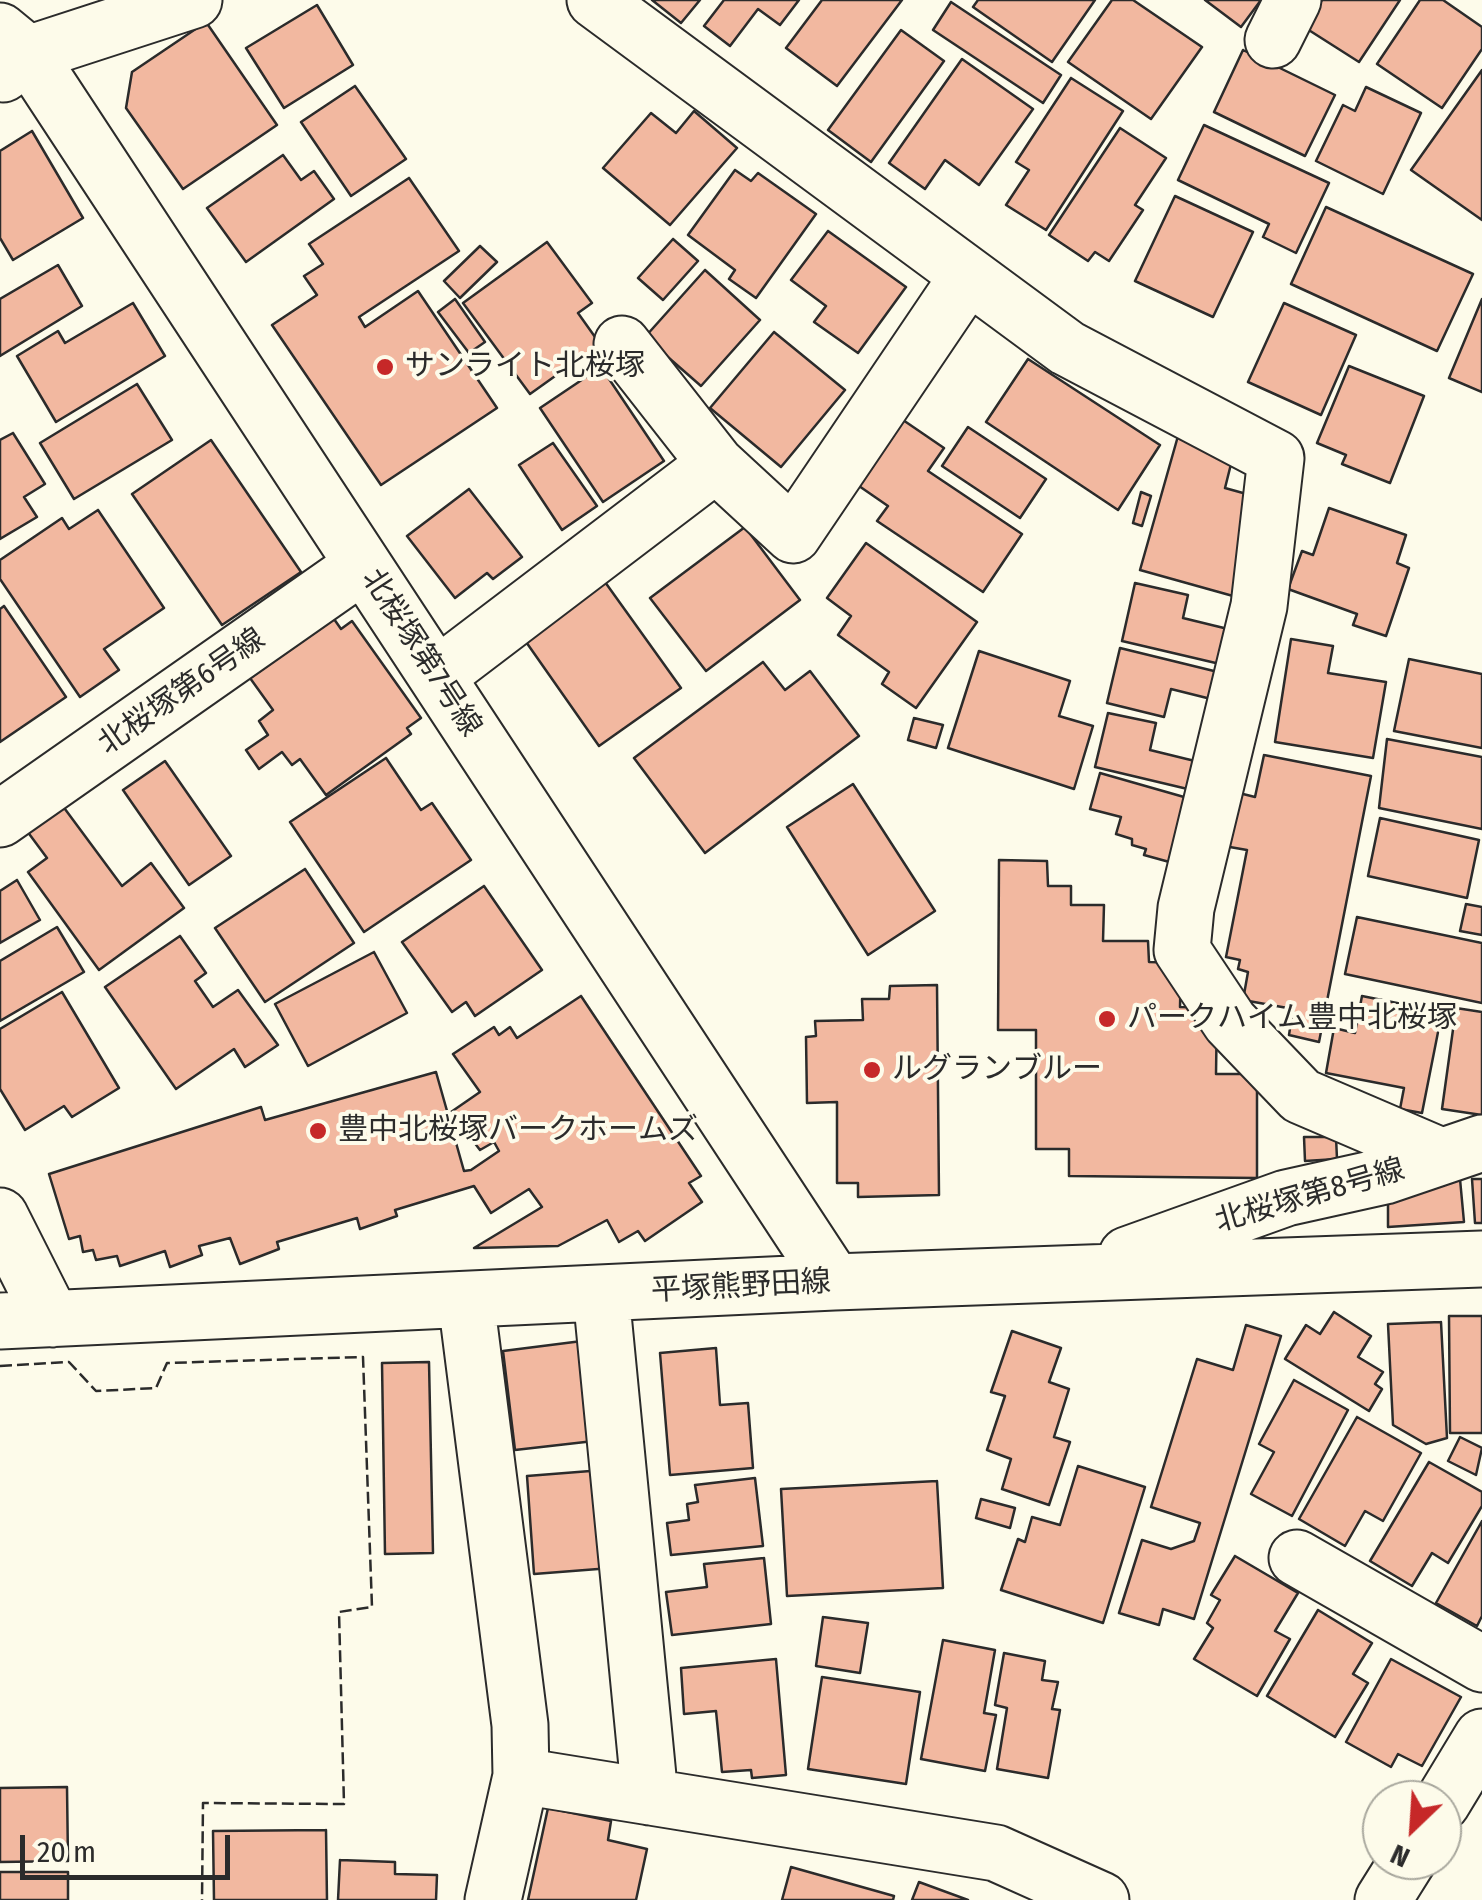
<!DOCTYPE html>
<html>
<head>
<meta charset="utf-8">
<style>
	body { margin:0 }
	#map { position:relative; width:1482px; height:1900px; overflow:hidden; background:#fdfbea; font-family:"Fira Sans Condensed",sans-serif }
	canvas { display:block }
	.north { position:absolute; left:1362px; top:1780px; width:100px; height:100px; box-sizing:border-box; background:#fdfbea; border:2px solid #a9a89e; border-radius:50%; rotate:205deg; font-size:28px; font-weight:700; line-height:40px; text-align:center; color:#2b2b2b }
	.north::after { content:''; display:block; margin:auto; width:35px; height:45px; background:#c62828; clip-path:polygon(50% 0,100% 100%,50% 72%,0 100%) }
	.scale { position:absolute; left:20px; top:1835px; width:210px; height:45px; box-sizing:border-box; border:5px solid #2b2b2b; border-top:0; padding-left:12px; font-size:30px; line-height:35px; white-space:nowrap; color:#2b2b2b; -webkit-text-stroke:8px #fdfbea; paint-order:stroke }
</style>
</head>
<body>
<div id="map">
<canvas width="1482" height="1900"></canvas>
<div class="north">N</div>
<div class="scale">20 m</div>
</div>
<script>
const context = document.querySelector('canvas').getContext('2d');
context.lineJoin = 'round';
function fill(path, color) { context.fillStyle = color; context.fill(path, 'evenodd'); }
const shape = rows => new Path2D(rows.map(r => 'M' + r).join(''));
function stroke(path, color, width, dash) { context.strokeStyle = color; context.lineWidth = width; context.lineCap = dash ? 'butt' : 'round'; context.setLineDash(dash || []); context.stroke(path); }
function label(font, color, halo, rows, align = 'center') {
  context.font = font + ' "Fira Sans Condensed","Noto Sans JP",sans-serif'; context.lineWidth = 8; context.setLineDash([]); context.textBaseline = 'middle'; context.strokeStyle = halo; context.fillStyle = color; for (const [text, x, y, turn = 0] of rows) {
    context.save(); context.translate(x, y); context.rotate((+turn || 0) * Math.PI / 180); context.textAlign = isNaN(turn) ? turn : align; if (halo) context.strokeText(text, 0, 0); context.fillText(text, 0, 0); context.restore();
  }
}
const building = shape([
	[652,0,700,0,681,23,652,0],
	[724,0,799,0,780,25,758,9,730,46,704,26,724,0],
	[822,0,902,0,837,86,786,48,822,0],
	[978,0,1095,0,1052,62,973,7,978,0],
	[1112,0,1133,0,1202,47,1151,119,1068,62,1112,0],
	[1205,0,1261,0,1241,27,1205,0],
	[1322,0,1400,0,1359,62,1304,27,1322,0],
	[1420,0,1443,0,1482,27,1482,49,1442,108,1377,64,1420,0],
	[951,2,1061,75,1043,103,933,30,951,2],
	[317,5,353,65,284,108,246,48,317,5],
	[206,22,277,125,183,189,126,108,132,72,206,22],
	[901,30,944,61,871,162,828,130,901,30],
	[1243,50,1335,95,1305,156,1214,112,1243,50],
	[962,59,1033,109,979,185,945,160,925,189,889,163,962,59],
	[1482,70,1482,220,1411,170,1482,70],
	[1071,78,1123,111,1046,230,1006,205,1029,170,1016,162,1071,78],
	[355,86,406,159,351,196,301,122,355,86],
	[1366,87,1421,113,1383,194,1316,161,1343,105,1355,111,1366,87],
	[694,111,737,148,670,225,603,168,651,113,676,133,694,111],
	[1204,125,1329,183,1296,253,1263,237,1269,224,1178,180,1204,125],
	[1120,128,1166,158,1135,205,1143,210,1109,261,1095,252,1088,261,1049,235,1120,128],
	[32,131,83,218,13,260,0,238,0,151,32,131],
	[283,155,301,180,314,171,334,199,246,262,207,208,283,155],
	[735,170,751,181,758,173,816,214,756,298,729,279,735,270,688,235,735,170],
	[409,178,459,251,359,317,365,327,418,291,497,408,381,485,272,325,317,295,304,276,323,264,309,244,409,178],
	[1175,196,1253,232,1213,317,1135,281,1175,196],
	[1326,207,1473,274,1437,351,1291,284,1326,207],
	[828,231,906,287,858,353,814,322,826,306,791,280,828,231],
	[673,239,698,261,663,300,638,278,673,239],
	[547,242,592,303,578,313,600,344,530,394,463,303,547,242],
	[480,246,497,262,460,298,444,281,480,246],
	[58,265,82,306,0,356,0,299,58,265],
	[705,270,760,320,701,386,645,337,705,270],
	[455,299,485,342,469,353,438,312,455,299],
	[1482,299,1482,392,1449,378,1482,299],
	[133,303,165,356,56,422,17,356,58,331,65,343,133,303],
	[1284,303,1356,335,1321,415,1248,382,1284,303],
	[774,332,845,390,781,467,710,408,774,332],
	[1028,359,1160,445,1118,510,986,422,1028,359],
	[1349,366,1424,396,1390,483,1342,464,1346,455,1317,443,1349,366],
	[601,367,664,461,603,502,540,408,601,367],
	[137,384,172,440,74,499,40,443,137,384],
	[903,420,944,448,928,471,1022,534,983,592,877,521,888,506,859,486,903,420],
	[968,427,1046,479,1020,518,942,466,968,427],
	[13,433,45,484,24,497,37,517,0,539,0,440,13,433],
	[1178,436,1234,452,1225,488,1261,498,1233,596,1140,570,1178,436],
	[211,440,301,572,222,625,132,494,211,440],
	[553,443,597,506,562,530,519,465,553,443],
	[469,489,522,557,493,579,487,573,455,598,407,536,469,489],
	[1141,492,1151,496,1142,526,1133,523,1141,492],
	[1329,508,1406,535,1397,563,1409,568,1386,636,1353,625,1357,614,1288,589,1302,551,1313,555,1329,508],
	[98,510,164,608,104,649,119,670,80,697,0,579,0,560,62,518,69,529,98,510],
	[745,527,800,600,706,671,650,598,745,527],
	[866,543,977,622,916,708,882,684,889,672,838,635,851,616,827,598,866,543],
	[605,582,681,688,599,746,524,639,605,582],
	[1135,583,1188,595,1183,618,1228,629,1220,664,1122,641,1135,583],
	[4,606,66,697,0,742,0,609,4,606],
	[334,619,341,629,352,621,421,718,407,728,411,734,326,795,300,759,292,765,282,752,259,769,246,750,268,735,259,721,273,710,250,678,334,619],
	[1291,639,1333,646,1328,673,1386,682,1373,758,1275,742,1291,639],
	[1120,648,1218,672,1211,699,1171,689,1164,717,1107,703,1120,648],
	[979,651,1070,681,1059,716,1093,726,1074,789,948,748,979,651],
	[1409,659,1482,674,1482,748,1394,731,1409,659],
	[763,662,785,690,810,671,859,736,705,853,634,758,763,662],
	[1108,713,1156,723,1150,750,1203,763,1196,791,1095,767,1108,713],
	[914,718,943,725,936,748,908,740,914,718],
	[1387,739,1482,757,1482,829,1379,808,1387,739],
	[1264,755,1371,776,1319,1042,1289,1035,1293,1009,1243,1000,1248,972,1238,969,1240,960,1226,957,1247,850,1224,846,1235,792,1255,797,1264,755],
	[386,758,421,810,432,803,471,860,364,932,290,822,386,758],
	[165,761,231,856,189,885,123,790,165,761],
	[1100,773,1191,799,1173,863,1144,855,1146,849,1132,845,1132,839,1116,834,1121,817,1090,809,1100,773],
	[853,784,935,911,868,955,787,827,853,784],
	[62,805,122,886,151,863,184,908,99,970,28,872,47,858,27,831,62,805],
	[1380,818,1479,840,1467,898,1368,876,1380,818],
	[999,860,1047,861,1048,886,1071,886,1071,905,1104,905,1103,941,1148,941,1149,962,1181,963,1180,1007,1217,1008,1216,1074,1257,1074,1257,1178,1069,1176,1069,1149,1036,1149,1036,1030,998,1030,999,860],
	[305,869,354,943,265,1002,215,928,305,869],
	[17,880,40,920,0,943,0,891,17,880],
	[484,886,542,970,475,1016,466,1002,452,1012,402,942,484,886],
	[1466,904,1482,907,1482,935,1460,931,1466,904],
	[1357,917,1482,943,1482,1003,1345,974,1357,917],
	[57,927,84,972,0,1021,0,961,57,927],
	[180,936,206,973,195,981,213,1007,238,990,278,1045,245,1067,234,1049,176,1089,105,987,180,936],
	[374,952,407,1013,308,1066,275,1004,374,952],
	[937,985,939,1195,858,1197,858,1183,837,1183,837,1102,807,1103,806,1037,816,1036,815,1021,863,1020,862,999,889,999,890,986,937,985],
	[62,992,119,1088,72,1117,64,1106,25,1130,0,1089,0,1029,62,992],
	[581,996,701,1176,689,1183,702,1202,645,1241,638,1231,619,1242,607,1220,558,1246,474,1248,542,1207,529,1189,491,1213,474,1186,395,1210,397,1216,360,1229,357,1218,277,1242,279,1249,240,1264,230,1238,199,1246,202,1255,170,1267,165,1251,120,1266,117,1256,96,1260,93,1250,83,1252,80,1236,69,1239,49,1174,261,1107,265,1120,436,1072,464,1171,471,1170,499,1151,494,1142,480,1150,451,1112,480,1092,453,1054,494,1027,499,1035,510,1027,517,1038,581,996],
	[1362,996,1442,1012,1422,1113,1400,1109,1404,1088,1326,1073,1334,1028,1355,1033,1362,996],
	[1456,1008,1482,1012,1482,1115,1442,1109,1456,1008],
	[1304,1137,1336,1137,1337,1159,1305,1161,1304,1137],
	[1460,1179,1464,1222,1388,1227,1388,1202,1460,1179],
	[1472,1179,1482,1179,1482,1223,1475,1223,1472,1179],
	[1334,1312,1371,1336,1358,1357,1383,1372,1375,1384,1382,1389,1369,1411,1285,1359,1306,1325,1320,1334,1334,1312],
	[1449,1316,1482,1316,1482,1433,1450,1433,1449,1316],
	[1441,1322,1447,1438,1426,1444,1393,1425,1388,1324,1441,1322],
	[1246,1325,1281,1336,1194,1619,1163,1609,1159,1625,1119,1613,1142,1540,1171,1549,1194,1541,1200,1523,1151,1507,1197,1359,1233,1370,1246,1325],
	[1012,1331,1061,1348,1049,1382,1069,1389,1054,1437,1070,1442,1049,1505,1002,1489,1011,1459,987,1450,1005,1396,991,1392,1012,1331],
	[582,1341,594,1441,515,1450,503,1351,582,1341],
	[716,1348,720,1405,748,1403,753,1468,670,1475,660,1353,716,1348],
	[429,1362,433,1553,385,1554,382,1363,429,1362],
	[1294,1380,1348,1410,1292,1516,1251,1494,1274,1452,1259,1444,1294,1380],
	[1357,1417,1421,1453,1383,1521,1365,1511,1345,1546,1299,1519,1357,1417],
	[1460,1437,1482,1448,1476,1475,1448,1461,1460,1437],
	[1429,1462,1482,1492,1482,1506,1448,1563,1432,1553,1412,1586,1370,1561,1429,1462],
	[1078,1466,1145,1487,1103,1623,1001,1590,1018,1539,1025,1542,1032,1517,1060,1525,1078,1466],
	[603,1470,611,1568,534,1574,527,1476,603,1470],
	[755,1478,763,1546,671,1555,667,1523,689,1520,687,1504,698,1502,695,1485,755,1478],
	[937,1481,943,1588,787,1596,781,1489,937,1481],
	[981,1499,1015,1508,1010,1528,976,1518,981,1499],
	[1482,1521,1482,1616,1477,1626,1436,1603,1482,1521],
	[1235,1556,1298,1593,1275,1631,1290,1639,1257,1696,1194,1659,1213,1628,1207,1623,1220,1600,1211,1595,1235,1556],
	[764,1558,771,1624,672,1635,666,1592,707,1587,704,1564,764,1558],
	[1318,1610,1372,1643,1353,1674,1368,1683,1335,1737,1267,1696,1318,1610],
	[823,1617,868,1623,860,1673,816,1666,823,1617],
	[943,1640,995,1650,984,1713,996,1715,985,1771,921,1759,943,1640],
	[1004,1653,1045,1661,1042,1680,1058,1682,1052,1709,1060,1710,1048,1778,997,1769,1007,1708,995,1705,1004,1653],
	[776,1659,786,1775,752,1778,751,1770,722,1772,716,1711,684,1714,681,1668,776,1659],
	[1391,1659,1461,1697,1422,1766,1398,1754,1391,1767,1346,1742,1391,1659],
	[822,1677,920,1692,906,1784,808,1769,822,1677],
	[67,1787,68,1861,0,1862,0,1788,67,1787],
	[548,1808,611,1821,608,1840,647,1849,636,1900,528,1900,548,1808],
	[326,1830,327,1900,214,1900,213,1831,326,1830],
	[340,1860,395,1862,395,1874,437,1875,436,1900,338,1900,340,1860],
	[791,1867,894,1896,893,1900,782,1900,791,1867],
	[0,1872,68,1872,68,1900,0,1900,0,1872],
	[919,1882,968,1900,912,1900,919,1882]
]);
fill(building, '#f2b8a0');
stroke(building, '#2b2b2b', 2.5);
const minor = shape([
	[595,0,1067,348,1276,458,1259,606,1186,908,1182,950,1230,1022,1301,1096,1441,1156],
	[0,31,28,54,834,1282],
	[1273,40,1293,0],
	[3,74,28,54,194,0],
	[622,344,716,464],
	[437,676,716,464,793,535,968,276],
	[0,819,363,565],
	[0,1216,52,1319],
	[1127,1255,1286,1198,1385,1176,1482,1143],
	[601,1294,650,1797],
	[466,1300,520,1725,521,1776,493,1900],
	[0,1321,834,1282,1482,1259],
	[1297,1558,1482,1664],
	[521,1776,996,1853,1101,1900],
	[1442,1803,1482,1737],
	[1383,1900,1408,1860]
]);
stroke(minor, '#2b2b2b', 59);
stroke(minor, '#fdfbea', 55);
stroke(shape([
	[0,1366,69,1362,96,1391,156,1388,167,1363,363,1357,372,1607,339,1612,344,1804,203,1803,202,1900]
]), '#2b2b2b', 2.5, [12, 5]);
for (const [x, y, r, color] of [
	[385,367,10,"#c62828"],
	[1107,1019,10,"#c62828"],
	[872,1070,10,"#c62828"],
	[318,1131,10,"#c62828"]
]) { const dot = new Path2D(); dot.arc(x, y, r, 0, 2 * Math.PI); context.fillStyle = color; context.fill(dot); stroke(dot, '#fdfbea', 4); }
label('30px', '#2b2b2b', '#fdfbea', [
	["サンライト北桜塚",405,367],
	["パークハイム豊中北桜塚",1127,1019],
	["ルグランブルー",892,1070],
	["豊中北桜塚バークホームズ",338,1131]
], 'left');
label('30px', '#2b2b2b', '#fdfbea', [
	["北桜塚第7号線",421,653,57],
	["北桜塚第6号線",182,692,-35],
	["北桜塚第8号線",1310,1196,-16],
	["平塚熊野田線",741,1287,-3]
]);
</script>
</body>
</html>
